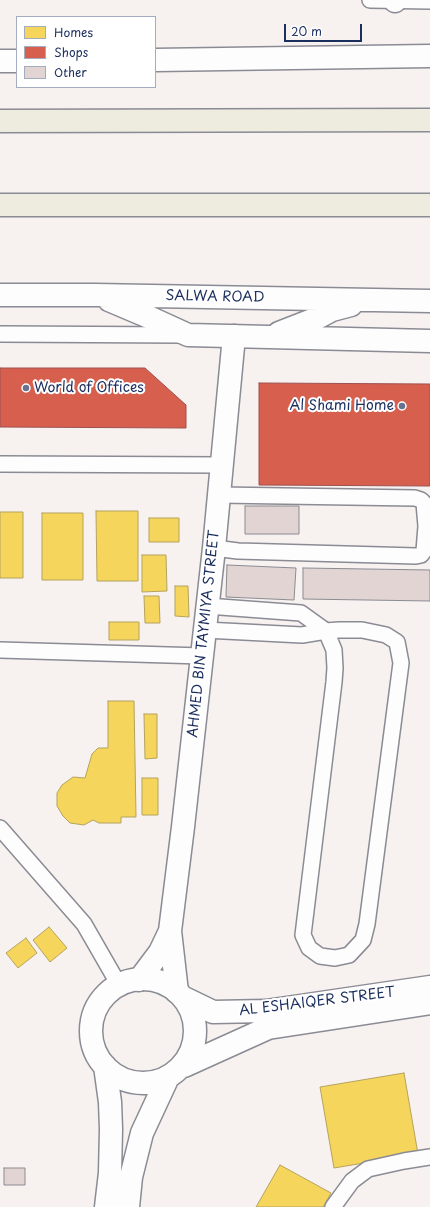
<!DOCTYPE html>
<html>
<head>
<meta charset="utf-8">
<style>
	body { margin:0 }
	#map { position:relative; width:430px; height:1207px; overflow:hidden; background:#f7f1f0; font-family:"Playpen Sans",sans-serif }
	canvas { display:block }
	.legend { position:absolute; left:16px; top:16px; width:140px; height:72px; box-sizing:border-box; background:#fff; border:1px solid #a4acbf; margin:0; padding:5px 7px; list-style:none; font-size:12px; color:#1b2f5e }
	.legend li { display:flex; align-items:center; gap:8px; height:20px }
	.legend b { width:20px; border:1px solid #a4acbf }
	.scale { position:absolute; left:284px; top:24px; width:78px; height:18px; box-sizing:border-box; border:2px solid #1b2f5e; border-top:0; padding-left:5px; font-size:12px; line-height:14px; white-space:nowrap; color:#1b2f5e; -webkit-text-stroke:3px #fff; paint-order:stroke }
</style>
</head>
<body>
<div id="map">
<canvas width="430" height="1207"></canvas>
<ul class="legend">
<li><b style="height:11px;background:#f6d55c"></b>Homes</li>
<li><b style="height:11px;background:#d6604d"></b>Shops</li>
<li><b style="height:11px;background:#e2d4d2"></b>Other</li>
</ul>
<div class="scale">20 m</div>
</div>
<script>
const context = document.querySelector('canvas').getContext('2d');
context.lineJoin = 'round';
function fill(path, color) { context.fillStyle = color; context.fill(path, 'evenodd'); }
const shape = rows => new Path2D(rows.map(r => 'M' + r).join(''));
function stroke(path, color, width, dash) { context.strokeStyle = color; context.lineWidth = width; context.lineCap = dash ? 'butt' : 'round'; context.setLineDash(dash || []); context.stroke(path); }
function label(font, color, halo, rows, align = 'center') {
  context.font = font + ' "Playpen Sans",sans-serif'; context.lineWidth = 4; context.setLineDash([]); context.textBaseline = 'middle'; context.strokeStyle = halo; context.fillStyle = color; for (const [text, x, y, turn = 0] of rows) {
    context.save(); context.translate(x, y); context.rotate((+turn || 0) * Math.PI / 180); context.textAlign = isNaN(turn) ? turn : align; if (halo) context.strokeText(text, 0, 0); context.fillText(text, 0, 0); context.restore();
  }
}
const homes = shape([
	[96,511,138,511,138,581,97,581,96,511],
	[0,512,23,512,23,578,0,578,0,512],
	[42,513,83,513,83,580,42,580,42,513],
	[149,518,179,518,179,542,149,542,149,518],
	[142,555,166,555,167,591,142,592,142,555],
	[175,586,188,586,189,617,175,616,175,586],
	[144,596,159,596,160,623,145,623,144,596],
	[109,622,139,622,139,640,109,640,109,622],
	[108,701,134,701,136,817,121,817,121,823,99,823,93,820,84,825,70,823,63,816,57,806,57,793,62,785,73,777,85,778,92,754,98,748,108,748,108,701],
	[144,714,157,714,157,758,145,759,144,714],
	[142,778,158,778,158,815,142,815,142,778],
	[49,927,67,948,50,962,33,940,49,927],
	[26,938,37,953,18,968,6,953,26,938],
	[404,1073,418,1154,334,1168,320,1087,404,1073],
	[280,1165,331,1193,323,1207,256,1207,280,1165]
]);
fill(homes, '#f6d55c');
stroke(homes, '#b4a35d', 1);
const shops = shape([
	[0,368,145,368,186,405,186,428,0,427,0,368],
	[259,383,430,384,430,486,259,485,259,383]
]);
fill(shops, '#d6604d');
stroke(shops, '#9e5152', 1);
const building = shape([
	[245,506,299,506,299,534,245,534,245,506],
	[227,565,296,568,294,600,226,597,227,565],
	[303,568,430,570,430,601,303,599,303,568],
	[4,1168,25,1168,25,1185,4,1185,4,1168]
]);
fill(building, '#e2d4d2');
stroke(building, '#8a8b94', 1);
const lane = shape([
	[370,0,430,1],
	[0,334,183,335],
	[0,464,222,465],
	[214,548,238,551,416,556,421,555,424,551,426,526,424,503,421,500,415,498,219,495],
	[205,630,302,635,326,631,339,630,362,630,386,635,397,642,401,663,367,924,363,940,349,955,335,958,320,956,309,948,303,935,334,682,335,668,334,650,326,631,301,613,207,606],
	[0,650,202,656],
	[0,828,84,924,119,985],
	[333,1207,352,1181,368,1169,404,1161,430,1157]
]);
const street = shape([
	[395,1,395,0],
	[139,980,160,952,170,931],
	[177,992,170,931,183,827,214,548,234,336]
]);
const secondary = shape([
	[155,60,430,56],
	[0,61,17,61],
	[0,295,95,295,430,301],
	[109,300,142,314,188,335,430,341],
	[279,333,315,319,332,310,351,305],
	'91 1031a52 52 0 1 1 104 0a52 52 0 1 1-104 0Z',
	[184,998,213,1012,266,1011,430,987],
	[105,1066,110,1102,111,1129,110,1173,106,1207],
	[184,1066,268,1028,430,1003],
	[128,1207,131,1177,142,1133,168,1077]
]);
const highway = shape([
	[0,121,430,120],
	[0,205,430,205]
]);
stroke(lane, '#8a8b94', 18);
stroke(street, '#8a8b94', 25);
stroke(secondary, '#8a8b94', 25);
stroke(highway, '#8a8b94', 25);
stroke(lane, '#fefdfd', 15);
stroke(street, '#fefdfd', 22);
stroke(secondary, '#fefdfd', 22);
stroke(highway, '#eeebdf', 22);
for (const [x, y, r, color] of [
	[26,388,4,"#687391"],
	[402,406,4,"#687391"]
]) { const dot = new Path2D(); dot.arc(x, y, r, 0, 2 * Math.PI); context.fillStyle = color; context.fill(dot); stroke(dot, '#fff', 1.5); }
label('14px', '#1b2f5e', '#fff', [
	["SALWA ROAD",215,297,1],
	["AHMED BIN TAYMIYA STREET",204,634,-84],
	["AL ESHAIQER STREET",317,1002,-7]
]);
label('14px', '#1b2f5e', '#fff', [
	["World of Offices",34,388],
	["Al Shami Home",394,406,"right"]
], 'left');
</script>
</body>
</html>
